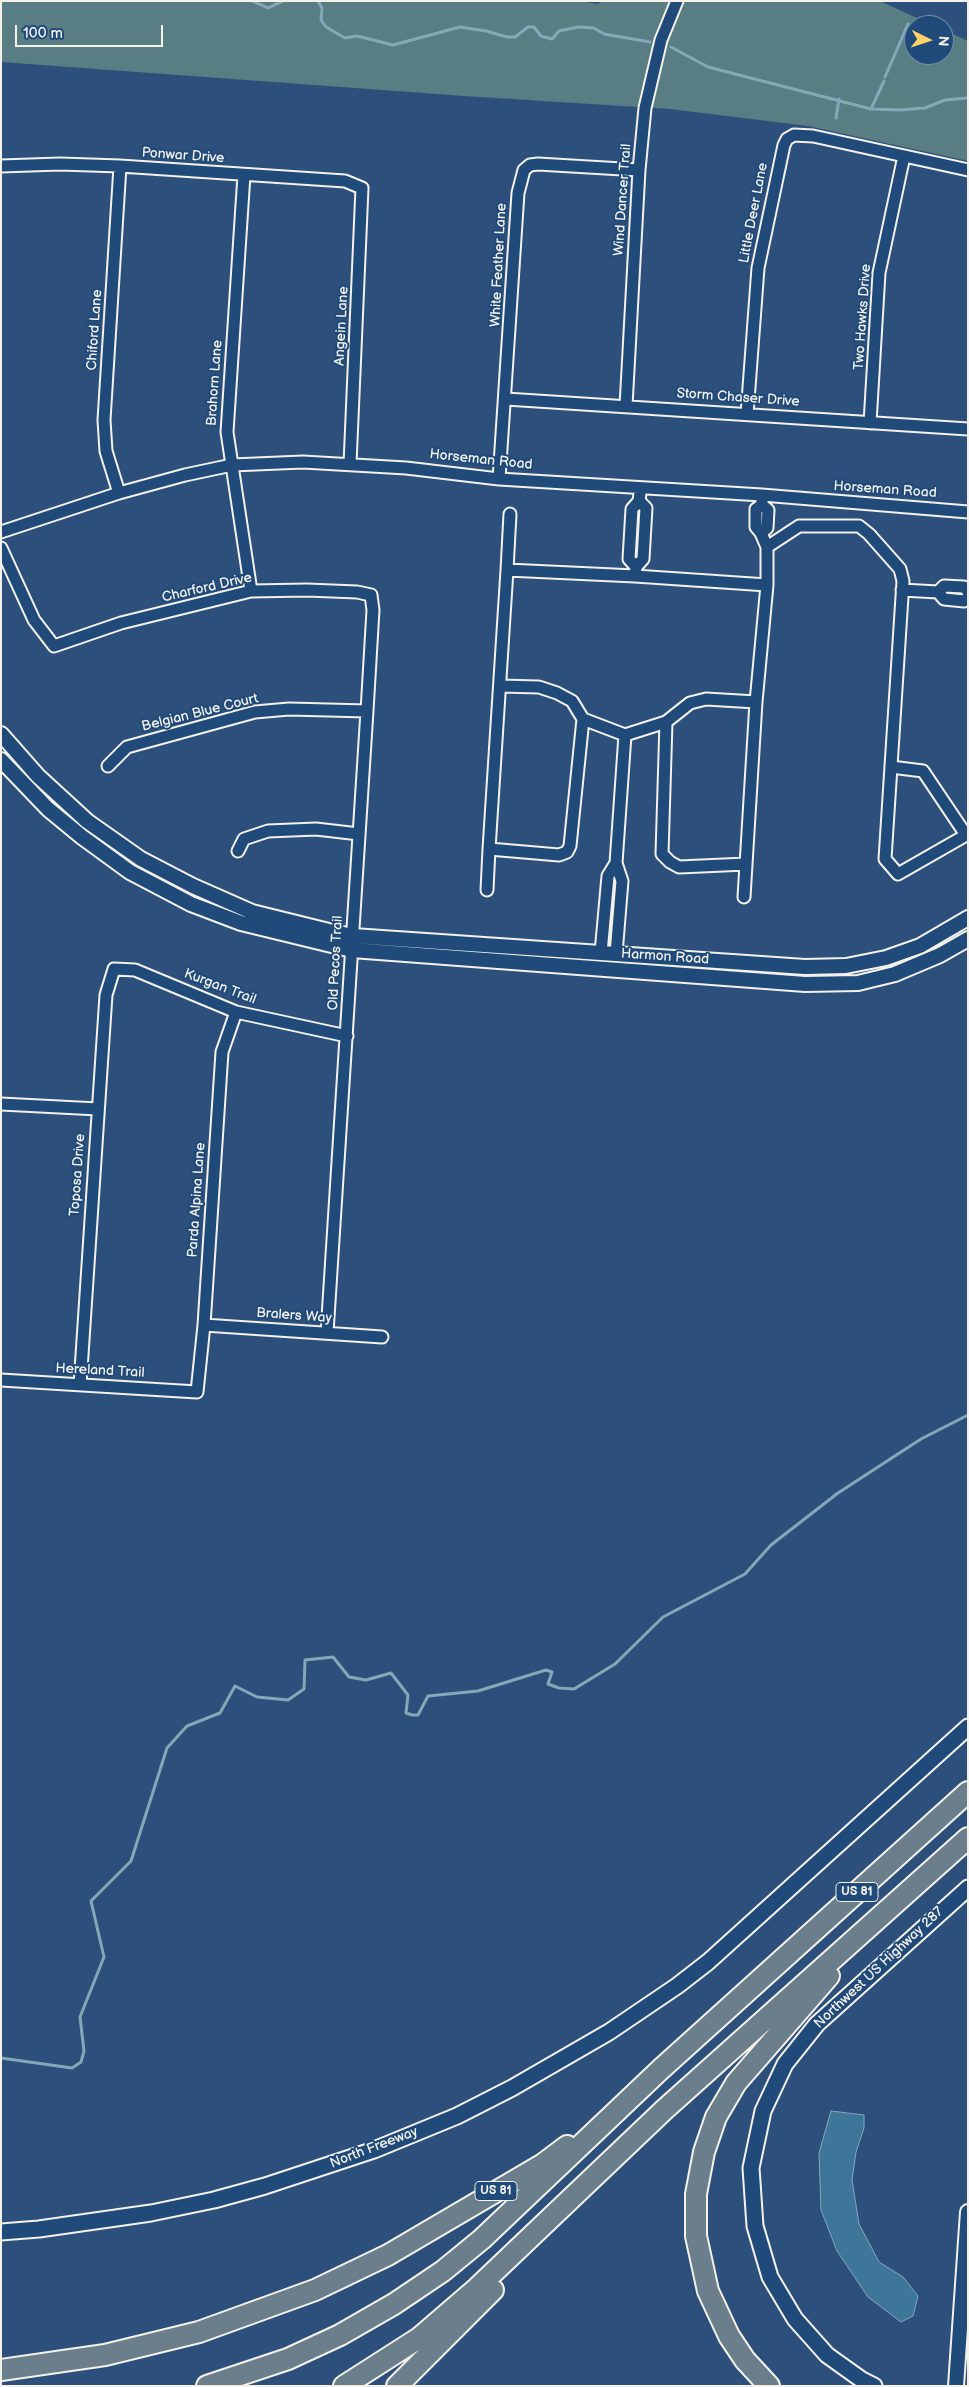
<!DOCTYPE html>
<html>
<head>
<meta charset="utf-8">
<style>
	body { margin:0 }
	#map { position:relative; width:969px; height:2387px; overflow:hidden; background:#2c507b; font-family:"Balsamiq Sans",sans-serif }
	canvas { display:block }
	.frame { position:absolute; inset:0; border:2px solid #f4f1e8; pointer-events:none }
	.north { position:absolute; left:904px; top:15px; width:50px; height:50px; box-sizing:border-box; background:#1f4a7a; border:1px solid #748da6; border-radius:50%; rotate:94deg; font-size:14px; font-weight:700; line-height:20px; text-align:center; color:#f4f1e8 }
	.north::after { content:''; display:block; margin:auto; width:18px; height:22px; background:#ffd166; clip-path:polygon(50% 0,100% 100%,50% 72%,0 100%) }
	.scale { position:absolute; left:15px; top:25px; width:148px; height:22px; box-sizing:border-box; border:2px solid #f4f1e8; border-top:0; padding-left:6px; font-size:15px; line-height:18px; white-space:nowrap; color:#f4f1e8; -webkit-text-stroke:4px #1f4a7a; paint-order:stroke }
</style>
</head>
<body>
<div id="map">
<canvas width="969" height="2387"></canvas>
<div class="frame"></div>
<div class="north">N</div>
<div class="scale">100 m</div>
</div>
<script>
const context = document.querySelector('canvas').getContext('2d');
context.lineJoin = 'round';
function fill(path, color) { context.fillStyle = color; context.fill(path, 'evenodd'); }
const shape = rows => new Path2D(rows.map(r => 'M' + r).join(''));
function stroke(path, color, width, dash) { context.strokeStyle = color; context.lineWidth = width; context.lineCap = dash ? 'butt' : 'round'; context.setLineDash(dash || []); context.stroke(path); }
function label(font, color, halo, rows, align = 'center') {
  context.font = font + ' "Balsamiq Sans",sans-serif'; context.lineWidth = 4; context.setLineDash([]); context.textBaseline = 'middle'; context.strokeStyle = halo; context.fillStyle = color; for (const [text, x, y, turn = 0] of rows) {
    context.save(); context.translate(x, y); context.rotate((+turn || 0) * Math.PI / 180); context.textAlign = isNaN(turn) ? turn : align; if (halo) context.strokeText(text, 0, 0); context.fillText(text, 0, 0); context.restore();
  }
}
fill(shape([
	[1,1,578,1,599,4,600,1,880,1,932,25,914,25,914,55,944,55,944,30,968,41,968,161,808,126,670,109,464,96,1,62]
]), '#587e83');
const water = shape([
	[831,2111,864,2115,864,2128,856,2152,852,2180,859,2224,879,2262,903,2277,918,2296,913,2316,901,2322,868,2297,837,2251,821,2210,819,2153,831,2111]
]);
fill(water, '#3d7698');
stroke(water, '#86a7b8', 1);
stroke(shape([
	[252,1,268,8,283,1],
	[318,1,322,8,321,20,326,27,345,38,357,36,393,45,460,27,486,31,507,37,515,37,528,27,534,27,541,36,552,39,559,31,578,27,594,28,604,34,650,42],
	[671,47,708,67,871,109,900,110,925,108,945,100,968,98],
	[885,77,908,24],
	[871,109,884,81],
	[836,118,839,99],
	[1,2058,72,2068,81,2062,84,2051,80,2017,104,1957,91,1901,131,1861,167,1748,187,1726,220,1713,235,1686,257,1697,288,1700,304,1689,305,1660,333,1657,349,1677,366,1680,391,1673,408,1695,406,1713,412,1715,418,1715,428,1696,478,1691,546,1670,552,1672,548,1684,559,1688,574,1689,615,1664,663,1617,745,1574,771,1545,838,1493,921,1439,968,1415]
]), '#86a7b8', 3);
const minor = shape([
	[1,166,60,164,120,166,345,181,362,188,350,464],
	[244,175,227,432,251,591],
	[506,399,968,429],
	[626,406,639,170,645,108,661,40,677,1],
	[747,414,758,268,784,145,787,139,794,135,813,136,968,170],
	[870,423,879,273,904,156],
	[499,479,518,193,524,170,530,165,538,164,639,170],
	[119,493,106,451,104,420,120,166],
	[639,501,646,508,643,559,636,567,635,576,507,570,489,849,559,855,567,852,570,846,583,719,625,735,666,722,690,703,706,699,756,702,767,585,767,547,761,533,756,527,756,509,762,505,762,495],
	[1,532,119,493,185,475,232,465,303,462,406,468,499,479,762,495,968,512],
	[761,533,767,528,768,510,762,505],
	[767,547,799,526,859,526,869,534,900,569,903,581,885,859,898,874,968,834],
	[1,548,34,620,54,646,121,623,251,591,307,590,357,592,371,595,373,610,367,711,327,1333],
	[636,567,629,559,632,509,639,501,640,493],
	[507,570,510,514],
	[635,576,767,585],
	[902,590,938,592,944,599,964,601,968,598],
	[938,592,944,586,964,587,968,591],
	[500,686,539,687,557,693,572,701,583,719],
	[666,722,662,854,670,862,679,867,746,864],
	[108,766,127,747,255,712,289,709,367,711],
	[891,767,923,771,966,835],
	[238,851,244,839,268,831,316,829,359,834],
	[487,890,489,849],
	[744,897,756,702],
	[601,953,608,876,616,863],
	[616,954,622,881,616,863,625,735],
	[1,1104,98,1109],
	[204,1325,382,1337],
	[1,1380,197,1392,204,1325,222,1052,236,1012],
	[80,1385,106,995,114,969,135,970,236,1012,347,1036]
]);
const tertiary = shape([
	[1,734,38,776,87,821,141,859,193,886,252,912,337,933,353,936,805,967,846,966,886,958,920,946,968,918],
	[1,760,48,809,82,837,130,872,191,904,241,923,352,950,805,984,858,983,895,974,940,955,968,939],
	[956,2386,968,2212]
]);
const secondary = shape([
	[1,2232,39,2229,151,2213,214,2200,265,2186,374,2150,457,2116,512,2088,609,2032,677,1986,708,1962,968,1727],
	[874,2386,862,2380,827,2355,795,2319,770,2277,755,2226,751,2168,763,2111,785,2064,817,2024,968,1888]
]);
const motorway = shape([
	[1,2370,105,2355,199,2332,315,2290,388,2255,543,2164,567,2146],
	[207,2386,288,2359,340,2335,394,2304,443,2271,482,2239,661,2069,968,1792],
	[344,2386,419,2338,477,2288,665,2109,968,1838],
	[397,2386,493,2290],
	[769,2386,745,2360,729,2336,708,2291,696,2236,696,2194,704,2152,716,2117,736,2083,829,1976]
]);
stroke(minor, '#f4f1e8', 15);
stroke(tertiary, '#f4f1e8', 18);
stroke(secondary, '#f4f1e8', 19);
stroke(motorway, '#f4f1e8', 24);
stroke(minor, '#1f4a7a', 11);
stroke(tertiary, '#1f4a7a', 14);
stroke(secondary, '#1f4a7a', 15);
stroke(motorway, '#6b7e8b', 20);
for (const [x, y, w] of [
	[857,1892,42],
	[496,2191,42]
]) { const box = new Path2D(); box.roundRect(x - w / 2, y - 9.5, w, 19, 4); context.fillStyle = '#1f4a7a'; context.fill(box); stroke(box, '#f4f1e8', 1); }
label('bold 12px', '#f4f1e8', null, [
	["US 81",857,1892],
	["US 81",496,2191]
]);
label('14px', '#f4f1e8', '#1f4a7a', [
	["Ponwar Drive",183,156,4],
	["Wind Dancer Trail",623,200,-86],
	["Little Deer Lane",754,213,-79],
	["White Feather Lane",499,265,-87],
	["Two Hawks Drive",863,317,-86],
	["Angein Lane",342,326,-87],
	["Chiford Lane",95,330,-86],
	["Brahorn Lane",215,383,-86],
	["Storm Chaser Drive",738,398,4],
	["Horseman Road",481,460,6],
	["Horseman Road",885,490,4],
	["Charford Drive",207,588,-13],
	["Belgian Blue Court",200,713,-14],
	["Harmon Road",665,957,4],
	["Old Pecos Trail",336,963,-87],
	["Kurgan Trail",220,987,21],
	["Toposa Drive",78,1175,-86],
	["Parda Alpina Lane",197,1200,-86],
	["Bralers Way",294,1316,4],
	["Hereland Trail",100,1371,3],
	["Northwest US Highway 287",879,1968,-43],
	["North Freeway",374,2148,-21]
]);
</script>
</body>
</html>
